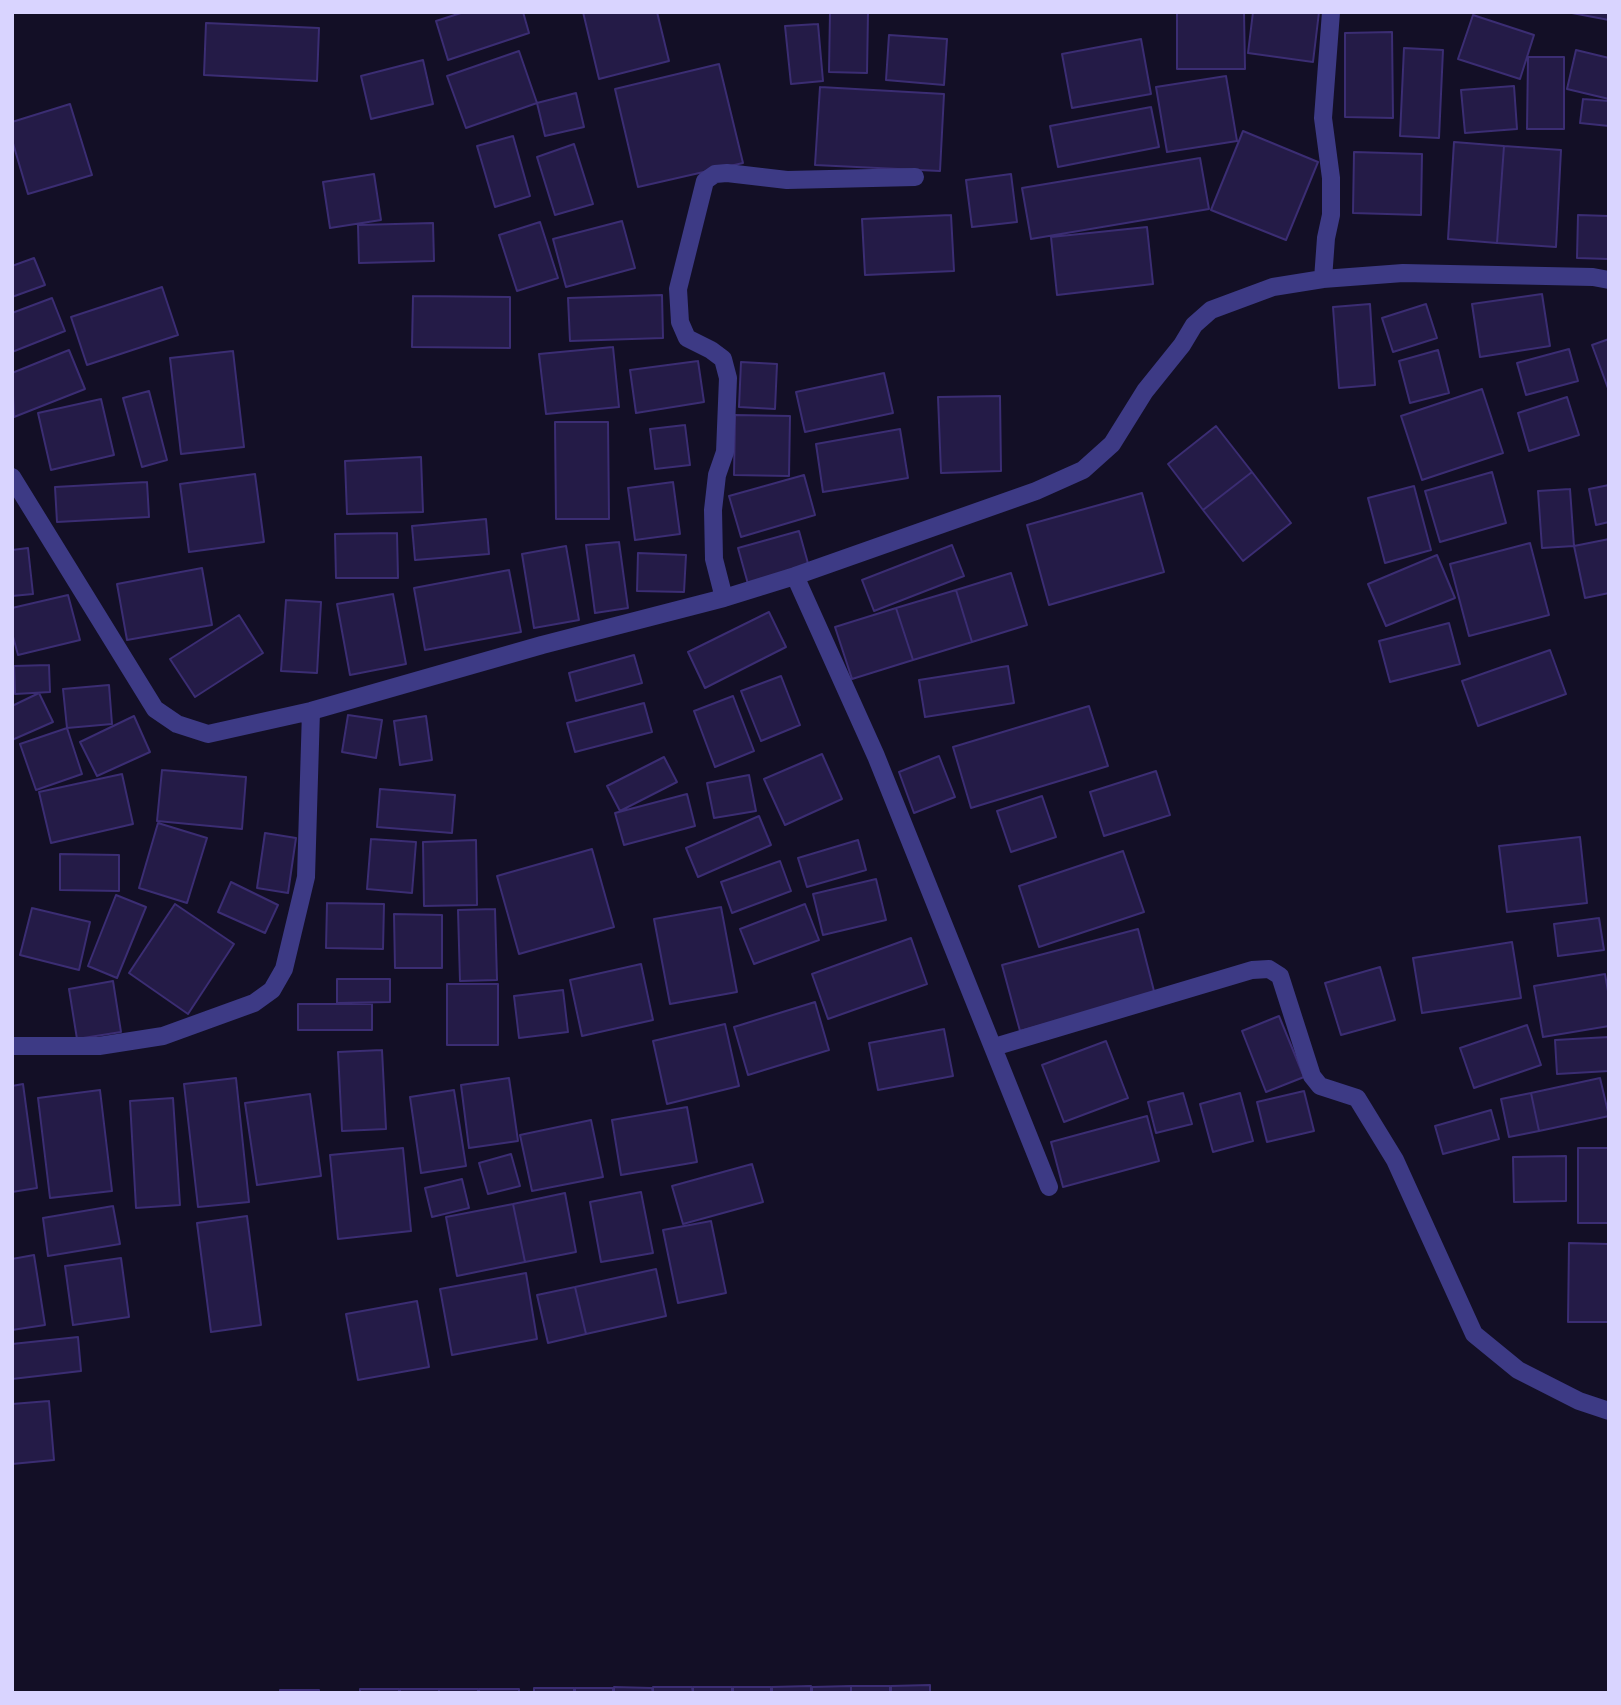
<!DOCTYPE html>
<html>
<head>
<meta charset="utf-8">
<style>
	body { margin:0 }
	#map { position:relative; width:1621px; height:1705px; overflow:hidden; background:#130f26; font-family:"Work Sans",sans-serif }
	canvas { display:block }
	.frame { position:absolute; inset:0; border:14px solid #d9d4ff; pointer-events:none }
</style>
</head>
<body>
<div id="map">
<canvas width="1621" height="1705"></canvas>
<div class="frame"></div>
</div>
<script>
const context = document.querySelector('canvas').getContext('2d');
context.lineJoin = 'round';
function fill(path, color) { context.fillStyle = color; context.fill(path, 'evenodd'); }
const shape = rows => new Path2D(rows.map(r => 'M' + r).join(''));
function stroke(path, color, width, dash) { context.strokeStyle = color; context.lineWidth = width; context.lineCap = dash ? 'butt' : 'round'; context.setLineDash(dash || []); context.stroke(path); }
const building = shape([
	[464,12,523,12,529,33,448,60,436,21,464,12],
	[583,12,657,12,669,61,599,79,583,12],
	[830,12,868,12,867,73,829,72,830,12],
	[1177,12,1244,12,1245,69,1177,69,1177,12],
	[1253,12,1319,12,1313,62,1248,53,1253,12],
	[1609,12,1609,20,1572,13,1572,12,1609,12],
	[1473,15,1534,35,1520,79,1458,59,1473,15],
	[206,23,319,28,317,81,204,75,206,23],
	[818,24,823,81,791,84,785,26,818,24],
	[1392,32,1393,118,1345,117,1345,33,1392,32],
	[889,35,947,39,944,85,886,80,889,35],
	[1141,39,1151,94,1072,108,1062,54,1141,39],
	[1404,48,1443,50,1439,138,1400,136,1404,48],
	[1576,50,1609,58,1609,99,1567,89,1576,50],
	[519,51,537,103,466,128,447,76,519,51],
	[1528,57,1564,57,1564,129,1527,129,1528,57],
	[423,60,433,104,371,119,361,76,423,60],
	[719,64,743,163,638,187,615,89,719,64],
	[1226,76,1237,141,1167,152,1156,87,1226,76],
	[1514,86,1517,129,1465,133,1461,90,1514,86],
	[820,87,944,94,940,171,815,165,820,87],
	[576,93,584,127,545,136,537,103,576,93],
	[1583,99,1609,101,1609,126,1580,123,1583,99],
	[70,104,92,175,28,194,12,140,12,122,70,104],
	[1151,107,1159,147,1058,167,1050,126,1151,107],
	[1243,131,1318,162,1286,240,1211,210,1243,131],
	[513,136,530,196,495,207,477,146,513,136],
	[1454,142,1504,146,1497,243,1448,239,1454,142],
	[574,144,593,204,555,215,537,157,574,144],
	[1504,146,1561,150,1556,247,1497,243,1504,146],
	[1354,152,1422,154,1421,215,1353,213,1354,152],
	[1200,158,1209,209,1031,239,1022,188,1200,158],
	[374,174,381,220,330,228,323,182,374,174],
	[1011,174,1017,222,972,227,966,180,1011,174],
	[951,215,954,271,865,275,862,219,951,215],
	[1578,215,1609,216,1609,259,1577,258,1578,215],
	[622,221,635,268,566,287,553,239,622,221],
	[540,222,558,278,517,291,499,235,540,222],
	[433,223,434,261,359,263,358,225,433,223],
	[1147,227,1153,284,1057,295,1051,237,1147,227],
	[34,258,45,285,12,297,12,266,34,258],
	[162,287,178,335,87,365,71,317,162,287],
	[1542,294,1550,346,1480,357,1472,304,1542,294],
	[662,295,663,338,570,341,568,298,662,295],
	[413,296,510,297,510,348,412,347,413,296],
	[52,298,65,331,12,352,12,313,52,298],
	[1370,304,1375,385,1339,388,1333,307,1370,304],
	[1426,304,1437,338,1393,352,1382,318,1426,304],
	[1609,339,1609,391,1592,345,1609,339],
	[613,347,619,407,546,414,539,354,613,347],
	[1569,349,1578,381,1526,395,1517,363,1569,349],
	[69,350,85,389,14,417,12,373,69,350],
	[1438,350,1449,393,1410,403,1399,361,1438,350],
	[233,351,244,447,181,454,170,358,233,351],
	[698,361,704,402,636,413,630,370,698,361],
	[741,362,777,364,775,409,739,407,741,362],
	[884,373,893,413,805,432,796,392,884,373],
	[1482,389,1503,453,1422,480,1401,416,1482,389],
	[149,391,167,460,142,467,123,398,149,391],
	[1000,396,1001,471,941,473,938,397,1000,396],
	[1567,397,1579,435,1529,451,1518,413,1567,397],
	[101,399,114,455,51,470,38,413,101,399],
	[735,415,790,416,789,476,734,475,735,415],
	[555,422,608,422,609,519,556,519,555,422],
	[685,425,690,465,655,469,650,429,685,425],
	[1216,426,1252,472,1203,510,1168,464,1216,426],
	[900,429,908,478,823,492,816,444,900,429],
	[421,457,423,512,347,514,345,461,421,457],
	[1252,472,1291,523,1243,561,1203,510,1252,472],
	[1492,472,1506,523,1440,542,1425,491,1492,472],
	[255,474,264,542,189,552,180,484,255,474],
	[804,475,815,515,741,537,729,496,804,475],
	[147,482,149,517,57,522,55,487,147,482],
	[673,482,680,534,635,540,628,488,673,482],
	[1609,485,1609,522,1596,525,1589,489,1609,485],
	[1414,486,1431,550,1385,563,1368,498,1414,486],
	[1570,489,1574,546,1542,548,1538,491,1570,489],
	[1142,493,1164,572,1049,605,1027,525,1142,493],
	[486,519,489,554,415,560,412,526,486,519],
	[799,531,809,567,748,584,738,548,799,531],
	[397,533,398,578,336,578,335,534,397,533],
	[1609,539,1609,593,1585,598,1574,546,1609,539],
	[619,542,628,608,595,613,586,545,619,542],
	[1530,543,1549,615,1469,636,1450,564,1530,543],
	[952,545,964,576,874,611,862,580,952,545],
	[566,546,579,620,534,628,522,554,566,546],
	[28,548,33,594,12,596,12,550,28,548],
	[638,553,686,555,684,592,637,591,638,553],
	[1437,555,1455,598,1386,626,1368,584,1437,555],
	[202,568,212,625,127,640,117,584,202,568],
	[509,570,521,632,425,650,414,588,509,570],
	[1011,573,1027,625,972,642,956,590,1011,573],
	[956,590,972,642,913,660,896,608,956,590],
	[393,594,406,664,350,675,337,604,393,594],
	[68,595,80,640,18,655,12,633,12,608,68,595],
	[286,600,321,602,317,673,281,671,286,600],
	[896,608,913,660,852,679,835,627,896,608],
	[769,612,786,647,705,688,688,652,769,612],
	[239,615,263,653,195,697,170,659,239,615],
	[1449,623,1460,664,1390,682,1379,641,1449,623],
	[1550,650,1566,694,1478,726,1462,681,1550,650],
	[634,655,642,683,576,701,569,673,634,655],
	[49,665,50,692,15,694,14,666,49,665],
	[1008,666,1014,703,925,717,919,680,1008,666],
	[781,676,800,725,761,741,741,691,781,676],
	[109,685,112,724,67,728,63,689,109,685],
	[39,693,53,722,12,740,12,706,39,693],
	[733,696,754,751,715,767,694,711,733,696],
	[644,703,652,732,575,752,567,723,644,703],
	[1089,706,1108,766,971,808,953,747,1089,706],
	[348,715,382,720,376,758,342,752,348,715],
	[134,716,150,752,97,776,80,742,134,716],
	[426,716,432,760,400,765,394,721,426,716],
	[67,728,82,774,36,790,20,744,67,728],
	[822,754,842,799,785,825,764,779,822,754],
	[939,756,955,797,914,813,899,772,939,756],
	[664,757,677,782,620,811,607,786,664,757],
	[162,770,246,777,242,829,157,821,162,770],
	[1156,771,1170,815,1104,836,1090,792,1156,771],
	[122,774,133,824,51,843,39,792,122,774],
	[749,775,756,811,714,818,707,783,749,775],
	[380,789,455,795,452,833,377,827,380,789],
	[687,794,695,826,624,845,615,813,687,794],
	[1042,796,1056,837,1011,852,997,811,1042,796],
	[759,816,771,845,698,877,686,848,759,816],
	[158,823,207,838,187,903,139,888,158,823],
	[265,833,296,838,288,893,257,888,265,833],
	[1580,837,1587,903,1507,912,1499,846,1580,837],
	[371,839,416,842,412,893,367,889,371,839],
	[476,840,477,905,424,906,423,842,476,840],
	[858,840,866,870,807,887,798,858,858,840],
	[592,849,614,927,519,954,497,876,592,849],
	[1123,851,1144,912,1039,947,1019,886,1123,851],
	[60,854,119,855,119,891,60,890,60,854],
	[780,861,791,891,732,913,721,882,780,861],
	[876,879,886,920,823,935,813,894,876,879],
	[231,882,278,905,265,933,218,912,231,882],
	[116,895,146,907,117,978,88,966,116,895],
	[327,903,384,904,383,949,326,948,327,903],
	[175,904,234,944,188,1014,129,973,175,904],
	[805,904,819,940,754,964,740,929,805,904],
	[721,907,737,992,670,1004,654,919,721,907],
	[32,908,90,922,79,970,20,955,32,908],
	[495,909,497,980,460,981,458,910,495,909],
	[394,914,442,915,442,968,395,968,394,914],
	[1599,918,1604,950,1558,956,1554,924,1599,918],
	[1138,929,1155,995,1020,1031,1002,965,1138,929],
	[911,938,927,984,828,1019,812,974,911,938],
	[1512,942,1521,998,1422,1013,1413,958,1512,942],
	[641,964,653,1020,582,1036,570,980,641,964],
	[1380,967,1395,1020,1341,1035,1325,983,1380,967],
	[1605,974,1609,997,1609,1026,1543,1037,1534,986,1605,974],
	[337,979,390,979,390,1002,337,1003,337,979],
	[113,981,121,1032,77,1039,69,989,113,981],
	[447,984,498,984,498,1045,447,1045,447,984],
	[563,990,568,1032,519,1038,514,996,563,990],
	[815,1002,829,1050,748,1075,734,1027,815,1002],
	[298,1004,372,1004,372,1030,298,1030,298,1004],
	[1279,1016,1304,1077,1266,1092,1242,1031,1279,1016],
	[725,1024,739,1086,667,1104,653,1041,725,1024],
	[1527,1025,1541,1065,1474,1088,1460,1048,1527,1025],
	[944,1029,953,1076,878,1090,869,1043,944,1029],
	[1609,1037,1609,1071,1557,1074,1555,1040,1609,1037],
	[1106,1041,1128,1098,1064,1122,1042,1065,1106,1041],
	[382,1050,386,1129,342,1131,338,1052,382,1050],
	[236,1078,249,1202,198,1207,184,1084,236,1078],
	[509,1078,518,1141,469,1148,461,1085,509,1078],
	[1600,1078,1609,1116,1539,1131,1531,1093,1600,1078],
	[23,1084,37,1188,12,1192,12,1086,23,1084],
	[100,1090,112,1191,50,1198,38,1098,100,1090],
	[454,1090,466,1166,421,1173,410,1097,454,1090],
	[1304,1091,1314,1131,1267,1142,1257,1102,1304,1091],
	[1183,1093,1192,1124,1156,1133,1148,1102,1183,1093],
	[1240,1093,1253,1141,1213,1152,1200,1104,1240,1093],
	[1531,1093,1539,1131,1509,1137,1501,1099,1531,1093],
	[310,1094,321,1176,257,1185,245,1103,310,1094],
	[173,1098,180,1205,136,1208,130,1101,173,1098],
	[687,1107,697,1162,621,1175,612,1120,687,1107],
	[1491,1110,1499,1139,1443,1154,1435,1126,1491,1110],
	[1147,1116,1159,1161,1063,1187,1051,1142,1147,1116],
	[591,1120,603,1177,532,1191,520,1135,591,1120],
	[403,1148,411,1231,338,1239,330,1155,403,1148],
	[1578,1148,1609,1148,1609,1223,1578,1223,1578,1148],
	[511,1154,520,1186,488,1194,479,1163,511,1154],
	[1566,1156,1566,1201,1514,1202,1513,1157,1566,1156],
	[752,1164,763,1202,683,1224,672,1186,752,1164],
	[462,1179,469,1208,432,1217,425,1188,462,1179],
	[641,1192,653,1253,601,1262,590,1202,641,1192],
	[565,1193,576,1252,525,1262,513,1204,565,1193],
	[513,1204,525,1262,457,1276,446,1217,513,1204],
	[113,1206,120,1244,48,1256,43,1218,113,1206],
	[247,1216,261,1325,211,1332,197,1223,247,1216],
	[711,1221,726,1293,678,1303,663,1230,711,1221],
	[1569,1243,1609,1244,1609,1322,1568,1322,1569,1243],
	[34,1255,45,1325,12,1330,12,1259,34,1255],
	[121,1258,129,1317,73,1325,65,1266,121,1258],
	[656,1269,666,1316,586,1334,575,1287,656,1269],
	[526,1273,537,1339,452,1355,440,1289,526,1273],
	[575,1287,586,1334,548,1343,537,1295,575,1287],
	[417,1301,429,1367,358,1380,346,1314,417,1301],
	[78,1337,81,1371,12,1379,12,1344,78,1337],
	[49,1401,54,1460,12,1464,12,1404,49,1401],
	[930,1685,930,1693,891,1693,891,1686,930,1685],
	[811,1686,811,1693,772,1693,772,1687,811,1686],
	[851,1686,890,1686,890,1693,851,1693,851,1686],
	[851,1686,851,1693,812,1693,812,1687,851,1686],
	[614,1687,652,1688,653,1693,614,1693,614,1687],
	[653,1687,692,1687,693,1693,653,1693,653,1687],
	[693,1687,732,1687,732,1693,693,1693,693,1687],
	[733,1687,771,1687,771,1693,733,1693,733,1687],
	[534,1688,574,1688,574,1693,534,1693,534,1688],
	[575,1688,613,1688,613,1693,575,1693,575,1688],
	[360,1689,399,1689,399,1693,360,1693,360,1689],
	[400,1689,439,1689,439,1693,400,1693,400,1689],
	[439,1689,478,1689,478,1693,439,1693,439,1689],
	[479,1689,519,1689,519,1693,479,1693,479,1689],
	[280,1690,319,1690,319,1693,280,1693,280,1690]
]);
fill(building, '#241b47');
stroke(building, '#3b2d73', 2);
stroke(shape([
	[1323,279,1326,238,1331,215,1331,178,1323,118,1331,12],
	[12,477,155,709,177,724,208,734,311,711,542,645,724,598,795,576,1036,491,1083,470,1112,444,1145,391,1182,345,1194,325,1211,310,1273,287,1323,279,1403,273,1593,277,1609,280],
	[795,576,876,756,1049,1187],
	[724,598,714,559,713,510,717,475,725,452,728,378,723,359,711,350,687,338,680,322,678,289,705,181,715,174,727,173,787,180,915,177],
	[12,1046,99,1046,163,1036,254,1003,272,990,284,969,306,877,311,711],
	[994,1047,1252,970,1269,969,1280,976,1312,1076,1320,1086,1357,1098,1395,1160,1474,1334,1518,1370,1579,1401,1609,1411]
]), '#3d3a85', 18);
</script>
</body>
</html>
